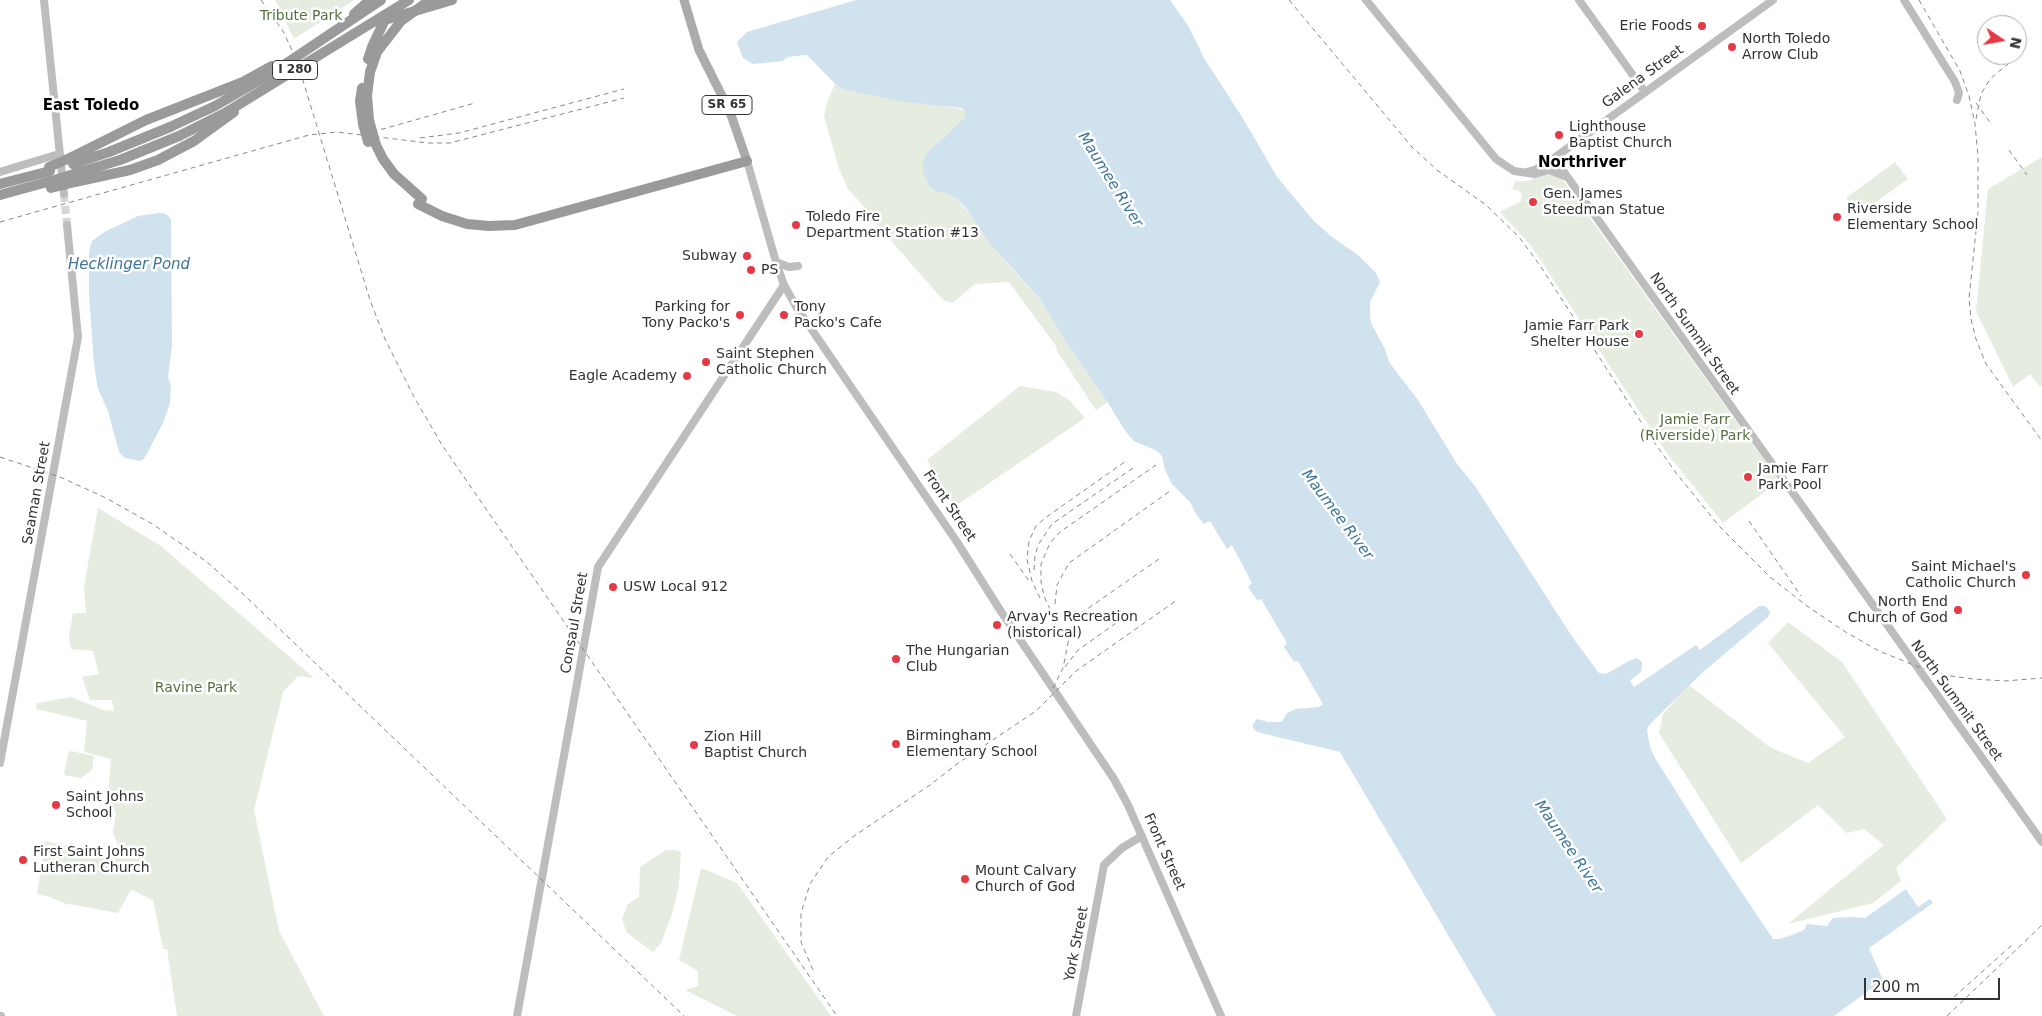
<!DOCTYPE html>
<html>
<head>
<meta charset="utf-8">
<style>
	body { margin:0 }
	#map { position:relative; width:2042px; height:1016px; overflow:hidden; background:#fff; font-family:"DejaVu Sans",sans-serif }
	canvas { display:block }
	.north { position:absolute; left:1977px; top:15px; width:50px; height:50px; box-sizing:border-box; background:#fff; border:1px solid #adadad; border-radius:50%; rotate:102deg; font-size:14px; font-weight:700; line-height:20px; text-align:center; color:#333 }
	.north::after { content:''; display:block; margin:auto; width:18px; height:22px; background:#e63946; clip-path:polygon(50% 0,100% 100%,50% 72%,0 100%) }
	.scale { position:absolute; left:1864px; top:978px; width:136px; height:22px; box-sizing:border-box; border:2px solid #333; border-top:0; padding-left:6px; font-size:15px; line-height:18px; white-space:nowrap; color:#333; -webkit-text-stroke:4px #fff; paint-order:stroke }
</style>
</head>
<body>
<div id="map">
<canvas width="2042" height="1016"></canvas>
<div class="north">N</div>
<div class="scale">200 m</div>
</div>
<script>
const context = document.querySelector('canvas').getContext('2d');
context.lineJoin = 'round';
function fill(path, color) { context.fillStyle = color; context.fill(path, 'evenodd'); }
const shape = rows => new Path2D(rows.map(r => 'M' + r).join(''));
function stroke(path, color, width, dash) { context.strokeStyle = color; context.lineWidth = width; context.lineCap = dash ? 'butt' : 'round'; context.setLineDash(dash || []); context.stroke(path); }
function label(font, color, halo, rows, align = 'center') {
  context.font = font + ' "DejaVu Sans",sans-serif'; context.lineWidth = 5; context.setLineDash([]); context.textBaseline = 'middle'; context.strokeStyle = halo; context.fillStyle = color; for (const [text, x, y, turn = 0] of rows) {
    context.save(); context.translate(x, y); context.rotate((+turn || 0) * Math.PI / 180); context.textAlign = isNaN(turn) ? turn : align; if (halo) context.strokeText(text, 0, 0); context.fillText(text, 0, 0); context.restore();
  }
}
fill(shape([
	[275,0,354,0,294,39],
	[835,84,842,89,965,110,965,117,925,155,936,191,949,194,958,200,1016,273,1040,299,1069,347,1108,402,1096,410,1057,351,1056,346,1009,282,975,284,952,303,943,300,866,212,867,210,848,189,839,169,824,116,827,102],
	[2042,157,2042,386,2040,387,2030,374,2013,387,1976,311,1988,189],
	[1895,162,1908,179,1858,215,1846,198],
	[1545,173,1562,179,1779,481,1723,523,1666,452,1532,247,1500,212,1521,201,1522,194,1519,191,1512,189,1516,181,1528,181],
	[1020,386,1056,392,1070,401,1085,418,954,507,927,460],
	[98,508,161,546,314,678,298,676,283,692,254,810,279,931,324,1016,177,1016,167,949,163,949,153,900,131,890,118,913,63,903,50,897,37,894,45,841,123,859,113,832,116,813,108,796,111,759,84,752,87,721,36,709,37,703,71,697,103,710,114,711,112,700,90,700,82,677,99,674,93,651,71,649,69,636,73,613,86,613,84,586],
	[1788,622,1842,662,1947,819,1896,868,1901,881,1873,903,1788,924,1884,845,1864,829,1847,833,1818,805,1741,863,1659,733,1663,714,1689,685,1771,748,1808,763,1845,737,1768,643],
	[71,751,94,756,92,770,81,778,64,775,68,753],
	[666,850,676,850,681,852,679,885,672,914,661,943,653,952,627,933,622,919,628,904,639,897,640,867],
	[701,868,737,883,831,1016,737,1016,685,990,698,986,698,971,679,960]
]), '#e6ecdf');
fill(shape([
	[856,0,1170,0,1189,27,1204,58,1244,120,1277,177,1314,221,1332,237,1358,255,1376,273,1380,282,1370,302,1370,314,1371,323,1385,349,1389,362,1418,400,1457,464,1475,486,1573,638,1599,673,1606,674,1631,660,1637,658,1642,662,1642,665,1641,672,1630,681,1634,687,1696,645,1700,650,1759,606,1765,606,1770,612,1768,617,1702,673,1649,725,1647,730,1650,747,1655,758,1704,836,1773,939,1779,939,1792,935,1804,930,1807,924,1827,926,1833,918,1851,917,1865,918,1906,889,1918,907,1930,899,1933,903,1869,948,1883,980,1834,1016,1496,1016,1340,752,1257,732,1253,728,1253,724,1257,719,1268,722,1282,722,1286,714,1295,709,1319,707,1323,704,1298,661,1294,662,1284,647,1287,643,1261,599,1257,600,1248,587,1252,583,1232,545,1227,549,1210,521,1204,524,1196,514,1190,502,1172,484,1165,470,1162,456,1157,451,1134,441,1126,432,1103,395,1069,347,1040,299,990,243,964,206,958,200,949,194,936,191,930,187,923,172,923,164,925,155,965,117,965,110,961,108,905,102,842,89,835,84,807,55,787,57,783,61,753,64,743,58,737,42,747,32],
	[159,213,166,214,171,219,172,346,168,377,171,386,170,403,163,423,144,459,139,461,125,458,119,452,108,411,98,389,94,364,89,295,89,252,92,241,106,231,138,216]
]), '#cfe2ee');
stroke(shape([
	[64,194,67,225]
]), '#d6d6d6', 8, [8, 4]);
stroke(shape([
	[44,0,64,194],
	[1366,0,1496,159,1514,171,1535,174,1549,170,1567,177],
	[1579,0,1645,92],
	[1904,0,1955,82,1959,93,1957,100],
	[1554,158,2042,842],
	[747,161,776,262,784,285,797,308,957,542,1000,610,1114,779,1128,805,1221,1016],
	[0,172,59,154],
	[1527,172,1535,170,1554,158,1773,0],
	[776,262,789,267,798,266],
	[0,763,78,337,67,225],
	[0,1016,1,1016],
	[517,1016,598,567,784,285],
	[1076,1016,1104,865,1122,848,1142,836]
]), '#bdbdbd', 8);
stroke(shape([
	[684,0,699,50,730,112,747,161]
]), '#ababab', 9);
stroke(shape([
	[354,14,370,0],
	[378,22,452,0],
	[72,157,146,120,243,82,272,66],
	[73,164,109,152,170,127],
	[74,174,120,160,179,136],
	[75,182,130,170,158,160,194,141,234,112],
	[0,184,50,171],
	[0,195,51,181],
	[418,204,442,216,467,224,489,226,515,225,747,161]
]), '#9a9a9a', 10);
stroke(shape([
	[261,0,283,31,297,61,370,300,385,339,414,397,442,445,475,493,837,1016],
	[1289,0,1412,147,1437,170,1486,205,1519,237,1539,264,1652,439,1676,473,1720,527,1770,577,1807,606,1844,631,1879,651,1916,666,1951,676,1973,679,2005,681,2042,678],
	[1919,0,1960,71,1969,96,1975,124,1978,156,1978,212,1969,298,1971,319,1976,339,1986,364,2042,441],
	[1976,103,1992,125],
	[1976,119,1981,94,1990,79,2026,49],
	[363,131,383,129,475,103],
	[420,138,459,133,624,89],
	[2009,150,2027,175],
	[0,222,309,135,337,132,428,143,450,143,624,98],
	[0,457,60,477,106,498,154,525,207,562,242,593,684,1016],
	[1749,521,1801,596],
	[1010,554,1029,581],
	[1034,570,1035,556,1038,545,1052,524,1133,468],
	[1040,598,1032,581,1027,559,1029,541,1036,526,1045,518,1126,461],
	[1055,604,1057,585,1069,563,1170,491],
	[1050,612,1062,637],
	[1054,618,1044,596,1041,582,1041,564,1050,543,1060,532,1156,465],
	[1065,667,1078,650,1119,621],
	[1053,688,1063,668,1071,628,1080,614,1159,559],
	[813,970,801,942,801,913,810,884,828,857,854,836,930,785,957,764,1036,711,1076,671,1177,600],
	[1954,997,2012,945],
	[1947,1016,2042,925]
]), '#888', 1, [5, 4]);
stroke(shape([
	[368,59,372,47,388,13],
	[362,88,360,101,363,124,368,142],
	[170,127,215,106,275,71,381,0],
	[179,136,225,113,409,0],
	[49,167,72,157],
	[51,181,74,174],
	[51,188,75,182],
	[422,199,394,174,383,159,376,145,369,120,367,96,370,72,377,52,401,21,430,0]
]), '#9a9a9a', 10);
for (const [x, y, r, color] of [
	[1702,26,5,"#e63946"],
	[1732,47,5,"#e63946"],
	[1559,135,5,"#e63946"],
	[1533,202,5,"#e63946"],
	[1837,217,5,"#e63946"],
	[796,225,5,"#e63946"],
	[747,256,5,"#e63946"],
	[751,270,5,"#e63946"],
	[740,315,5,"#e63946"],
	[784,315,5,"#e63946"],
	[1639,334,5,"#e63946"],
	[706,362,5,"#e63946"],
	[687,376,5,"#e63946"],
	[1748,477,5,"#e63946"],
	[2026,575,5,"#e63946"],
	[613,587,5,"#e63946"],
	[1958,610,5,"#e63946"],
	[997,625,5,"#e63946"],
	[896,659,5,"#e63946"],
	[896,744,5,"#e63946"],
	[694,745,5,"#e63946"],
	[56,805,5,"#e63946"],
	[23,860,5,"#e63946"],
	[965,879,5,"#e63946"]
]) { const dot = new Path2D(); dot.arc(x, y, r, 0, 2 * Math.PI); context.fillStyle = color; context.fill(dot); stroke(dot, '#fff', 2); }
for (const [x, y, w] of [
	[295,70,45],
	[727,105,50]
]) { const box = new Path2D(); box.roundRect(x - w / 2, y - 9.5, w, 19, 4); context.fillStyle = '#fff'; context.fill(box); stroke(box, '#333', 1); }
label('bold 12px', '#333', null, [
	["I 280",295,70],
	["SR 65",727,105]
]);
label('14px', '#56703f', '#fff', [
	["Tribute Park",301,16],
	["Jamie Farr",1695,420],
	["(Riverside) Park",1695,436],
	["Ravine Park",196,688]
]);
label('14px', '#333', '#fff', [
	["Erie Foods",1692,26,"right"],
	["North Toledo",1742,39],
	["Arrow Club",1742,55],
	["Lighthouse",1569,127],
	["Baptist Church",1569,143],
	["Gen. James",1543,194],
	["Steedman Statue",1543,210],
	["Riverside",1847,209],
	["Elementary School",1847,225],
	["Toledo Fire",806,217],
	["Department Station #13",806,233],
	["Subway",737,256,"right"],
	["PS",761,270],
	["Parking for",730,307,"right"],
	["Tony Packo's",730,323,"right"],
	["Tony",794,307],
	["Packo's Cafe",794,323],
	["Jamie Farr Park",1629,326,"right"],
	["Shelter House",1629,342,"right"],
	["Saint Stephen",716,354],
	["Catholic Church",716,370],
	["Eagle Academy",677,376,"right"],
	["Jamie Farr",1758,469],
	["Park Pool",1758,485],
	["Saint Michael's",2016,567,"right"],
	["Catholic Church",2016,583,"right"],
	["USW Local 912",623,587],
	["North End",1948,602,"right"],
	["Church of God",1948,618,"right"],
	["Arvay's Recreation",1007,617],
	["(historical)",1007,633],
	["The Hungarian",906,651],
	["Club",906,667],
	["Birmingham",906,736],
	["Elementary School",906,752],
	["Zion Hill",704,737],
	["Baptist Church",704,753],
	["Saint Johns",66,797],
	["School",66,813],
	["First Saint Johns",33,852],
	["Lutheran Church",33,868],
	["Mount Calvary",975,871],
	["Church of God",975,887]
], 'left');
label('14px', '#333', '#fff', [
	["Galena Street",1643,77,-36],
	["North Summit Street",1694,334,55],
	["Seaman Street",37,493,-80],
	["Front Street",949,506,56],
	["Consaul Street",575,623,-80],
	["North Summit Street",1956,701,54],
	["Front Street",1164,852,66],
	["York Street",1077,944,-79]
]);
label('bold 15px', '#000', '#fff', [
	["East Toledo",91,106],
	["Northriver",1582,163]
]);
label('italic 15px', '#3f7597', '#fff', [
	["Maumee River",1110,180,58],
	["Hecklinger Pond",129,265],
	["Maumee River",1337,515,53],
	["Maumee River",1568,847,56]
]);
</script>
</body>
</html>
